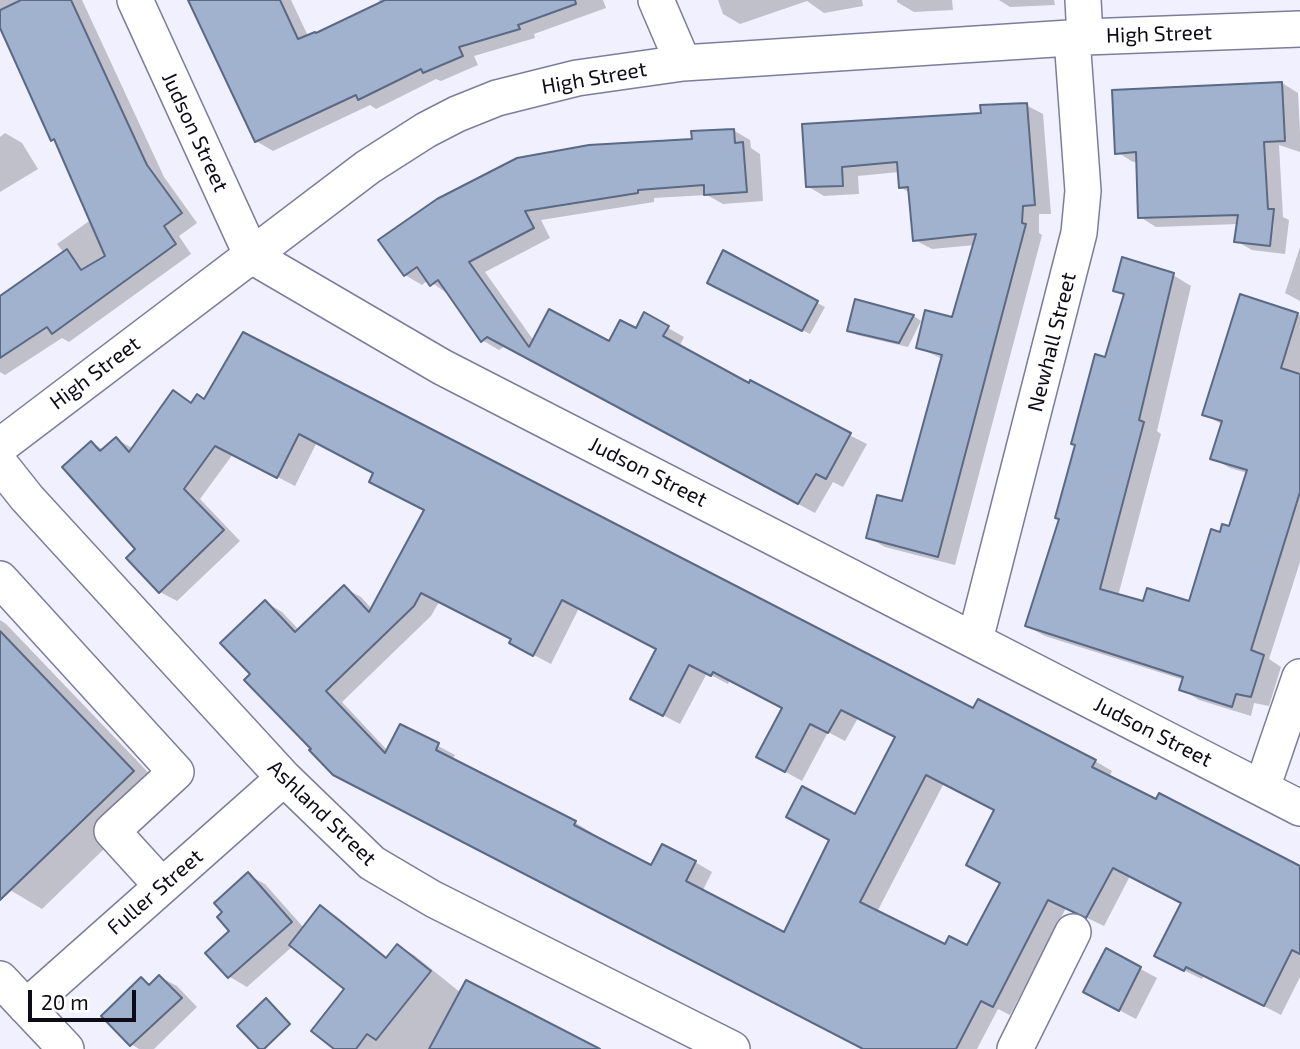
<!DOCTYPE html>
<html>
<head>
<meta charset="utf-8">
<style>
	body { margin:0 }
	#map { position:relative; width:1300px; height:1049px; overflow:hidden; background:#f0f0fe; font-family:"Exo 2",sans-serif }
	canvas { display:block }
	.scale { position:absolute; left:28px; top:990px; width:108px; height:32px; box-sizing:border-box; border:4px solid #0c0b16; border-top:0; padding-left:9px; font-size:21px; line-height:24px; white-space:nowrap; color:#0c0b16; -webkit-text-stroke:5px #fff; paint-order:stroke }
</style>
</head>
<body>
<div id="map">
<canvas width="1300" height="1049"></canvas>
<div class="scale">20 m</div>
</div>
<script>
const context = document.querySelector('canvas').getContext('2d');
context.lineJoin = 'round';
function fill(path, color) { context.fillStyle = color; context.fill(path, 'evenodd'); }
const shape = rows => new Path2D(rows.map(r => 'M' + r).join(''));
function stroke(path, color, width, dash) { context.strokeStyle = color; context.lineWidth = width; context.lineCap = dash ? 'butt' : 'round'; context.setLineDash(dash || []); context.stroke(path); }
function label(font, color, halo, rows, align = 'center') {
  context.font = font + ' "Exo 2",sans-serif'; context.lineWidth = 5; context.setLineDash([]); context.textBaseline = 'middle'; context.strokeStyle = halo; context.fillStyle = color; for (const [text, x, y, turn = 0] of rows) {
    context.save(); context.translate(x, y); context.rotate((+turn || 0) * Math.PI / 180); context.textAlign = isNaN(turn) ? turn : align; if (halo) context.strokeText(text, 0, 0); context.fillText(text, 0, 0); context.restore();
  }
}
fill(shape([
	[0,0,82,0,164,177,197,223,179,236,191,254,69,342,62,338,5,375,0,372,0,298,64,253,57,244,92,219,0,27],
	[190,0,291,0,308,36,380,4,379,0,603,0,606,8,534,34,535,38,474,56,478,65,441,81,436,79,376,109,370,105,273,151,256,141],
	[718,0,862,0,863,6,824,13,807,1,740,24,723,14],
	[897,0,952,0,953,10,914,12,897,2],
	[999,0,1054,0,1055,5,1010,7],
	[1282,83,1298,93,1300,132,1300,152,1279,145,1283,217,1289,220,1285,254,1252,250,1236,241,1238,224,1156,227,1140,217,1138,161,1133,162,1117,152],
	[1026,105,1043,114,1051,214,1039,214,1039,233,1042,235,955,565,885,547,868,537,903,504,942,359,918,347,954,319,975,245,932,249,915,240,910,193,900,187,899,172,858,176,859,194,824,196,807,186,803,126,982,114],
	[933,351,950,359,933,354],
	[733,130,750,140,751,148,760,154,763,201,723,204,707,195,654,198,654,202,541,220,550,238,485,272,534,341,609,344,637,331,645,315,684,337,679,347,749,385,867,444,843,487,833,482,815,513,505,346,499,350,482,340,448,294,428,280,422,285,405,275,380,241],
	[5,133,22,143,38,169,0,192,0,137],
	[1300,247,1300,301,1285,293],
	[760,273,825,307,810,334,717,287],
	[1173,275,1191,286,1157,431,1161,434,1118,596,1144,604,1190,603,1221,534,1230,528,1247,473,1230,468,1212,458,1223,425,1204,414,1242,297,1300,315,1300,562,1269,659,1281,667,1269,706,1254,703,1251,716,1199,700,1181,689,1184,680,1045,636,1027,626,1061,520,1125,296,1115,290],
	[856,301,914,316,921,321,908,347,857,335,849,330],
	[243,334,974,711,1095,761,1112,771,1109,777,1300,867,1300,977,1281,1015,1204,975,1202,979,1173,965,1182,903,1130,876,1104,926,1066,908,1010,1015,998,1009,977,1049,865,1049,313,749,253,674,265,602,282,612,300,631,344,588,361,597,373,610,426,510,375,473,317,442,295,486,233,454,200,499,240,541,177,601,160,592,138,549,92,443,104,450,116,439,134,449,174,392,193,403,205,401],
	[439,602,513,640,528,652,551,664,579,608,658,649,649,708,680,724,707,673,728,684,730,680,784,708,775,766,802,781,828,732,845,741,858,718,896,737,855,816,784,934,702,892,712,872,695,862,652,867,591,836,592,833,576,823,452,760,455,755,401,726,388,751,342,702,431,616],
	[944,783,996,810,1002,883,968,948,945,946,877,912],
	[0,620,6,624,165,790,42,909,10,890,0,880],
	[248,875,265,884,304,928,321,907,336,916,388,958,398,946,414,955,461,993,596,1049,337,1049,346,989,293,946,247,987,230,977,208,953,231,931],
	[1106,950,1157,978,1136,1019,1102,1001],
	[160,977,177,986,197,1007,154,1049,139,1049,131,1044,141,979,151,985]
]), '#0003');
const building = shape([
	[21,0,71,0,147,165,182,213,164,226,176,244,52,334,47,327,0,358,0,296,67,249,81,270,105,256,54,139,51,141,0,28,0,10,21,0],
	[188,0,280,0,298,39,315,32,316,33,385,0,575,0,576,4,518,25,520,29,459,47,463,56,423,73,421,69,358,100,356,95,255,142,188,0],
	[1282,82,1285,141,1264,142,1268,209,1274,209,1270,246,1234,242,1238,215,1138,218,1136,152,1115,154,1112,90,1282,82],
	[1027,103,1035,205,1023,206,1022,223,1026,224,938,557,866,538,877,495,902,501,942,355,916,348,925,310,952,317,976,234,913,241,908,187,899,188,897,162,842,167,843,186,806,187,802,124,981,113,980,105,1027,103],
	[734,129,735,143,743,142,747,192,704,195,704,185,638,190,638,193,525,211,534,228,469,262,529,347,549,309,609,341,620,320,636,328,644,312,669,326,663,336,749,383,750,380,851,433,826,479,816,474,798,504,487,337,481,342,438,280,430,286,417,267,404,276,378,240,437,199,517,158,589,145,692,139,691,131,734,129],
	[723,250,818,301,802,331,707,283,723,250],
	[1122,257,1174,273,1139,420,1144,422,1100,589,1143,601,1147,588,1189,601,1211,529,1220,532,1222,524,1229,526,1247,470,1210,459,1222,421,1202,415,1240,294,1298,313,1281,368,1300,374,1300,492,1251,650,1264,655,1251,697,1236,694,1232,707,1179,690,1183,677,1025,626,1059,519,1055,518,1075,445,1071,444,1095,354,1105,357,1124,294,1113,291,1122,257],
	[855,299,914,315,899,343,847,331,855,299],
	[243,332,973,708,978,699,1096,760,1092,767,1156,799,1159,793,1300,866,1300,954,1292,950,1264,1006,1186,967,1184,971,1154,956,1181,903,1113,868,1086,918,1048,900,993,1007,981,1001,956,1049,863,1049,333,775,309,750,311,749,244,680,250,674,220,643,265,600,295,632,344,585,369,612,424,510,369,482,373,473,299,434,277,478,215,446,184,489,224,530,159,593,126,558,135,549,62,467,91,441,100,451,116,437,129,452,173,390,191,403,197,394,204,399,243,332],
	[421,593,511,639,509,643,533,656,562,600,656,649,630,699,663,716,689,665,711,676,713,672,782,708,756,757,785,772,810,724,828,733,841,710,895,737,855,814,802,786,786,817,829,840,784,932,686,881,696,861,662,844,651,865,574,825,576,821,436,750,439,743,400,724,385,753,326,691,414,606,421,593],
	[926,775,994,810,966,865,1000,883,967,945,949,936,945,944,860,902,926,775],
	[0,631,134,771,0,900,0,631],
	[248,872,292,922,228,978,205,953,229,931,217,917,222,912,214,903,248,872],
	[320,905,386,958,397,944,431,971,376,1040,367,1034,356,1049,334,1049,311,1031,344,989,289,945,320,905],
	[1106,948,1141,967,1119,1011,1083,992,1106,948],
	[159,975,182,998,130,1046,101,1016,141,977,149,985,159,975],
	[466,980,507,1001,600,1049,429,1049,466,980],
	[266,998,290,1024,264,1049,259,1049,237,1026,266,998]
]);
fill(building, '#a1b2cf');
stroke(building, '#5a6984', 2);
const minor = shape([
	[135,0,252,256,442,367,1300,808],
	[656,0,683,63],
	[1083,0,1085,37],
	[0,446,368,167,426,130,457,114,497,98,577,78,683,63,1085,37,1300,29],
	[0,464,27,498,284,778,372,863,433,899,732,1049],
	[0,579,176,772,112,831,162,886],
	[975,640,1079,233,1083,191,1072,38],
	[1262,788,1300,677],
	[0,979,66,1049],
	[26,1007,284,778],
	[1015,1049,1073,932]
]);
stroke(minor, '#7d7d9b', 38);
stroke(minor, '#fff', 35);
label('21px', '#0c0b16', '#fff', [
	["High Street",1159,34,-2],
	["High Street",594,78,-10],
	["Judson Street",195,132,65],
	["Newhall Street",1052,342,-76],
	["High Street",95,373,-37],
	["Judson Street",648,472,27],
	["Judson Street",1153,732,27],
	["Ashland Street",322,813,44],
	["Fuller Street",155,892,-41]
]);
</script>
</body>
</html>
